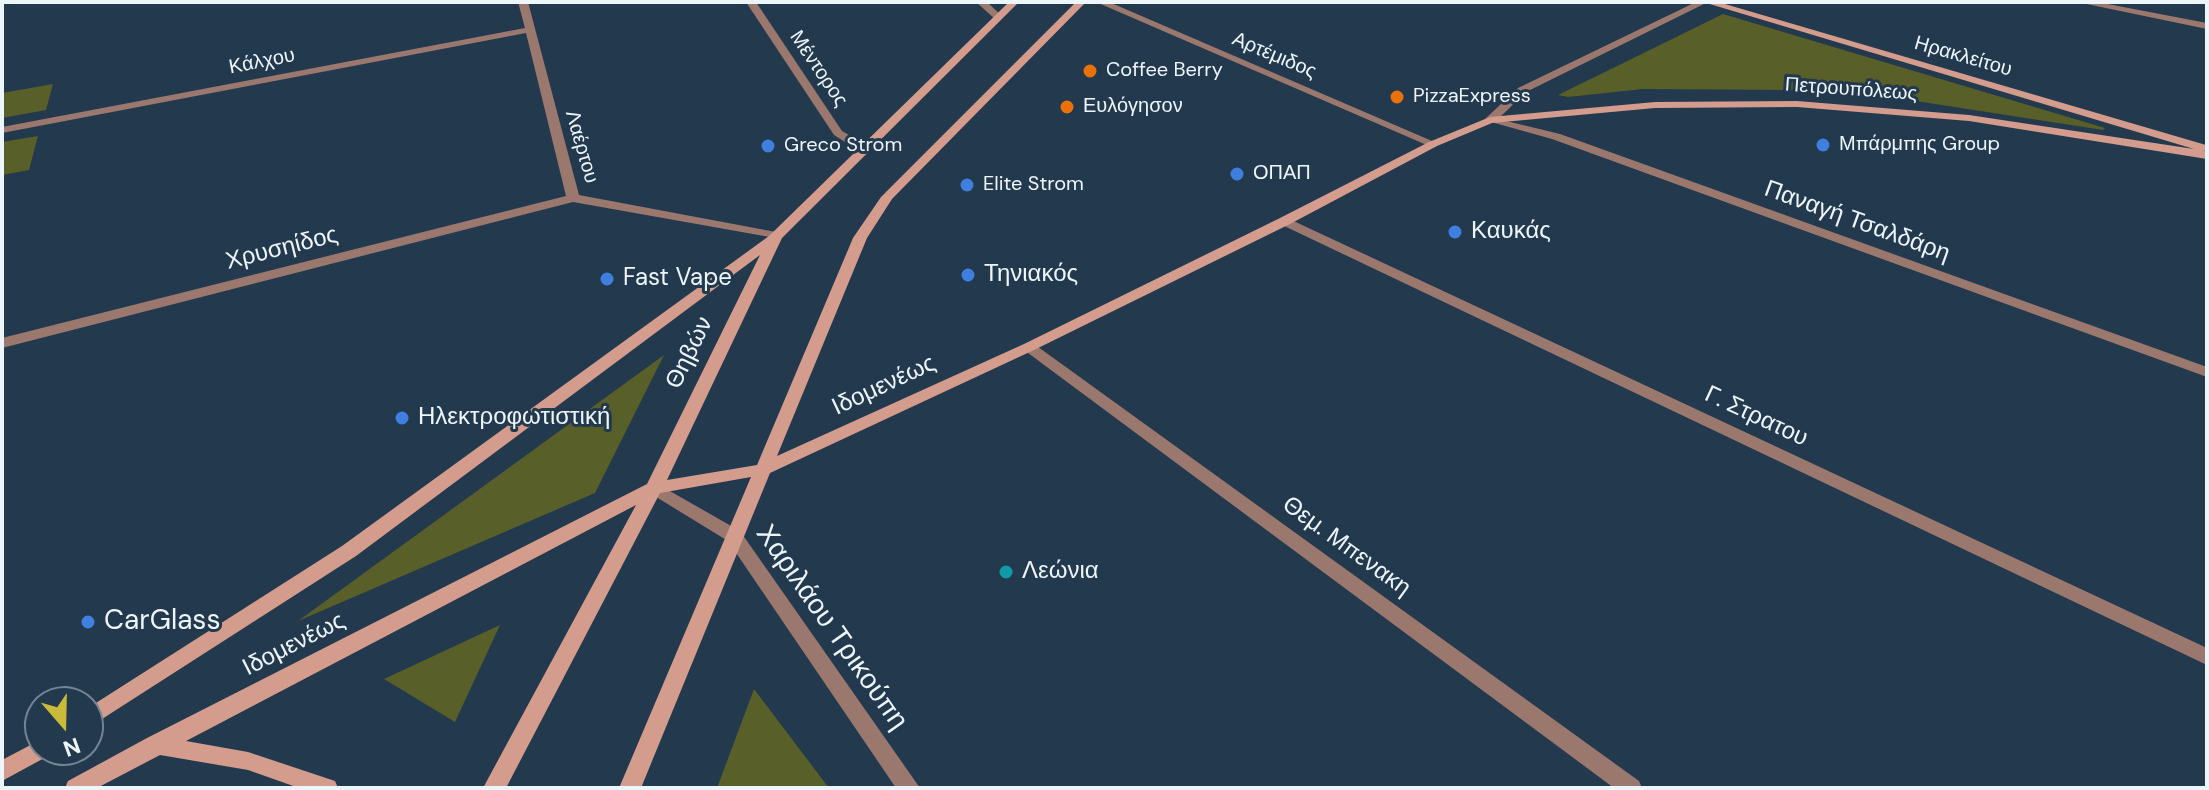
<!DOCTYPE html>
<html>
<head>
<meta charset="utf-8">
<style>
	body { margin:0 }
	#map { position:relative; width:2209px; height:790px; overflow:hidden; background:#23394e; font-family:"DM Sans",sans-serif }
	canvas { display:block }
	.frame { position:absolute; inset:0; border:4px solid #edf5fd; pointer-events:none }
	.north { position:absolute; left:24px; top:686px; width:80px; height:80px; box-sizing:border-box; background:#23394e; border:2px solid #748494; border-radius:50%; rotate:160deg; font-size:22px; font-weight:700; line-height:32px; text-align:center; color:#edf5fd }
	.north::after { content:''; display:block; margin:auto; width:28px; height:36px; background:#c9ba3a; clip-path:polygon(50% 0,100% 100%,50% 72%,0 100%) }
</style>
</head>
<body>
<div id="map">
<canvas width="2209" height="790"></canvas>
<div class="frame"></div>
<div class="north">N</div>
</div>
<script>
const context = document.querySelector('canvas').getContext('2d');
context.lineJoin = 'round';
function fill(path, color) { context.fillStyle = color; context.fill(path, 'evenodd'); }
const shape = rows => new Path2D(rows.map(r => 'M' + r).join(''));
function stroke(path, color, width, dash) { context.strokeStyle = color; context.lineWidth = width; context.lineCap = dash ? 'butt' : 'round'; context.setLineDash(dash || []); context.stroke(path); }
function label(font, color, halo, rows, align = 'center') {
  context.font = font + ' "DM Sans",sans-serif'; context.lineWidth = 6; context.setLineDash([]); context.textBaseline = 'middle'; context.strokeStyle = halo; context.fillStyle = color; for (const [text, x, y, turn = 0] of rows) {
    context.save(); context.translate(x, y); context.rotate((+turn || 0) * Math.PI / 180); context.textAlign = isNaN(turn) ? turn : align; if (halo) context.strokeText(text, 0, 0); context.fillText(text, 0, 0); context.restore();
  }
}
fill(shape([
	[1723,14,2105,128,2103,130,1903,99,1789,90,1643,89,1568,97,1558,95],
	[53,84,46,110,2,118,2,93],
	[38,136,29,170,2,175,2,142],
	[664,355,595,493,298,621],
	[500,625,455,722,384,679],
	[754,689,829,788,717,788]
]), '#585f28');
fill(shape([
	[518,2,528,2,579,195,776,232,781,233,781,239,573,202,2,348,2,338,566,196,526,33,2,133,2,127,525,28,518,2],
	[746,2,756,2,842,131,867,145,867,151,859,151,834,135,746,2],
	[976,2,987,2,1003,17,995,19,976,2],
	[1096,2,1109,2,1439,144,1433,148,1429,146,1096,2],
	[1696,2,1708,2,1526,92,1498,119,1560,134,2207,367,2207,377,1552,139,1484,120,1518,88,1696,2],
	[2077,2,2097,2,2207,23,2207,29,2077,2],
	[1285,217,2207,648,2207,665,1280,224,1280,218,1285,217],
	[1029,342,1034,344,1639,781,1642,788,1614,788,1024,350,1021,347,1029,342],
	[654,482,740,531,920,788,896,788,728,541,648,492,645,488,648,484,654,482]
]), '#9b786e');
fill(shape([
	[1009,2,1019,2,782,238,667,480,757,465,853,238,881,197,1076,2,1086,2,892,199,867,238,777,456,1024,344,1280,218,1429,142,1490,117,1655,102,1797,101,1969,115,2194,149,1703,2,1718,2,2206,145,2207,149,2204,151,2207,151,2207,159,1969,121,1797,107,1655,108,1492,123,1437,146,1290,224,1034,350,770,473,641,788,619,788,751,477,660,493,506,788,483,788,636,505,186,741,248,752,335,781,338,788,299,788,248,770,160,755,97,788,65,788,68,781,147,738,647,484,760,255,356,556,88,728,88,708,342,546,769,236,1009,2],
	[40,740,40,750,50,750,48,756,2,781,2,760,40,740]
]), '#d49c8c');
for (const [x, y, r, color] of [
	[1090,71,8,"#e8710a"],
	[1397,97,8,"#e8710a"],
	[1067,107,8,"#e8710a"],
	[1823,145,8,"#3f7fe0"],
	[768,146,8,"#3f7fe0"],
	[1237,174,8,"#3f7fe0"],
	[967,185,8,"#3f7fe0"],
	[1455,232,8,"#3f7fe0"],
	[968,275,8,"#3f7fe0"],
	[607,279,8,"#3f7fe0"],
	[402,418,8,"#3f7fe0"],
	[1006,572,8,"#0f9aa8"],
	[88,622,8,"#3f7fe0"]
]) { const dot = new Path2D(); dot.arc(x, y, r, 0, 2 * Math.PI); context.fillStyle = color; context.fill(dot); stroke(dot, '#23394e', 3); }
label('20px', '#edf5fd', '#23394e', [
	["Αρτέμιδος",1274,56,23],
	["Ηρακλείτου",1963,57,16],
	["Κάλχου",262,62,-11],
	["Μέντορος",818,69,56],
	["Πετρουπόλεως",1851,90,4],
	["Λαέρτου",581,147,74]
]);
label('20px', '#edf5fd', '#23394e', [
	["Coffee Berry",1106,71],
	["PizzaExpress",1413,97],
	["Ευλόγησον",1083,107],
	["Μπάρμπης Group",1839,145],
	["Greco Strom",784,146],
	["ΟΠΑΠ",1253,174],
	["Elite Strom",983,185]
], 'left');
label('24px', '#edf5fd', '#23394e', [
	["Παναγή Τσαλδάρη",1857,222,20],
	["Χρυσηίδος",282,249,-14],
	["Θηβών",690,353,-64],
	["Ιδομενέως",884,386,-25],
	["Γ. Στρατου",1756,417,25],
	["Θεμ. Μπενακη",1346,547,36],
	["Ιδομενέως",294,645,-27]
]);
label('24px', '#edf5fd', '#23394e', [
	["Καυκάς",1471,232],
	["Τηνιακός",984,275],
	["Fast Vape",623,279],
	["Ηλεκτροφωτιστική",418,418],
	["Λεώνια",1022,572]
], 'left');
label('28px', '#edf5fd', '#23394e', [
	["CarGlass",104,622]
], 'left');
label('28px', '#edf5fd', '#23394e', [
	["Χαριλάου Τρικούπη",831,628,55]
]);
</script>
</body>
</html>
